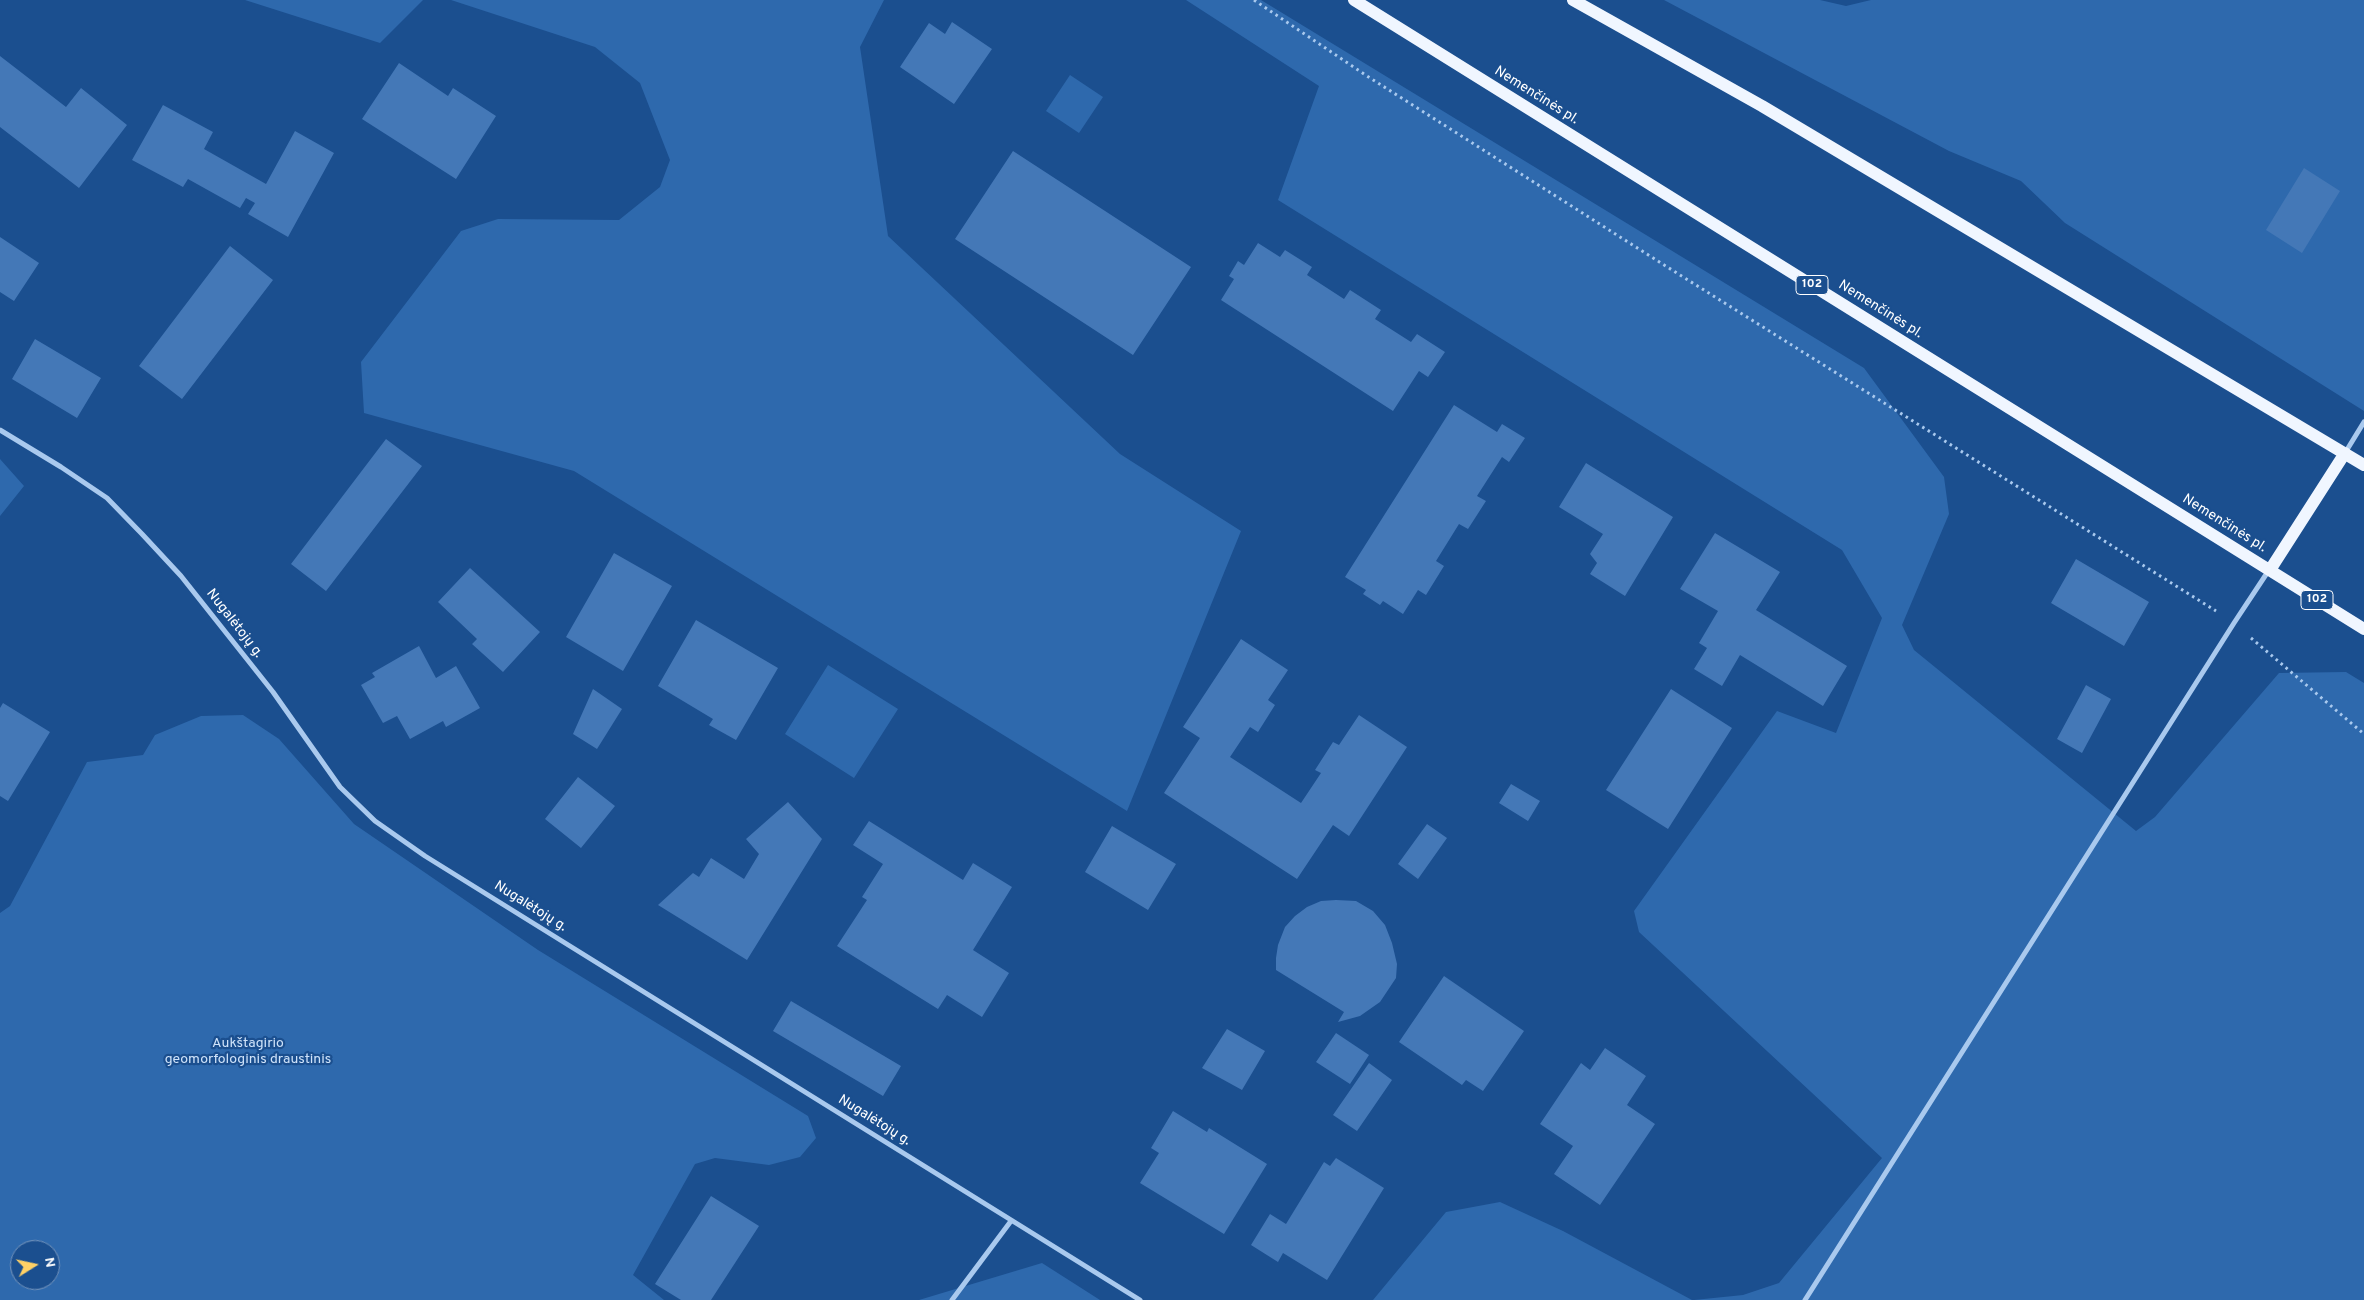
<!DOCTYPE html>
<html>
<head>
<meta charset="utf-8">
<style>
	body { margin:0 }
	#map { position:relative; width:2364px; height:1300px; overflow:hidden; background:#1b4f8f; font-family:Overpass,sans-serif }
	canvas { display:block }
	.north { position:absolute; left:10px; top:1240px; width:50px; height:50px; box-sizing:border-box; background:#1b4f8f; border:1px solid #7695bc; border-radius:50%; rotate:80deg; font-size:14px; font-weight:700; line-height:20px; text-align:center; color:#fff }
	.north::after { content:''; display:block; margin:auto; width:18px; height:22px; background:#ffd166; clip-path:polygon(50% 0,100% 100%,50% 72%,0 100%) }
</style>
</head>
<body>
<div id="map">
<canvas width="2364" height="1300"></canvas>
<div class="north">N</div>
</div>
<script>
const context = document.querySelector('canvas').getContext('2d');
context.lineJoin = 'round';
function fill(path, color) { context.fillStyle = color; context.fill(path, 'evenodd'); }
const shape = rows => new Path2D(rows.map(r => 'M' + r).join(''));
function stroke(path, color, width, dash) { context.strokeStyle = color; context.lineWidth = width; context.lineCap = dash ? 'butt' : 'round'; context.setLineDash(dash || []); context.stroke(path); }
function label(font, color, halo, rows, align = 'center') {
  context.font = font + ' Overpass,sans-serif'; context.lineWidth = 4.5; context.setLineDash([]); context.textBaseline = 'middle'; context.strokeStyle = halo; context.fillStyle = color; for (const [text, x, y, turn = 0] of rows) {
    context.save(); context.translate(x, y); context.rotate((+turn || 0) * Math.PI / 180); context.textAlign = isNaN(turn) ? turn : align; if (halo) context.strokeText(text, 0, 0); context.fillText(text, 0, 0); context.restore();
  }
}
fill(shape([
	[245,0,423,0,380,43],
	[451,0,884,0,860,47,888,236,1120,454,1241,531,1127,811,574,471,364,413,361,362,461,231,498,219,619,220,660,187,670,160,640,83,595,47],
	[1186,0,1261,0,1864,368,1944,477,1949,514,1902,625,1914,650,2136,831,2155,817,2279,673,2346,672,2364,683,2364,1300,1694,1300,1743,1295,1779,1283,1882,1158,1639,932,1634,911,1777,711,1836,733,1882,618,1842,550,1278,200,1319,86],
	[1664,0,1820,0,1846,6,1871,0,2364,0,2364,411,2065,223,2021,181,1949,151],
	[1070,75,1103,97,1079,133,1046,111],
	[0,459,24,486,0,516],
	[828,665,898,709,854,778,785,734],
	[243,715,279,739,354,824,538,950,808,1116,816,1138,800,1157,769,1165,715,1158,695,1164,633,1275,664,1300,0,1300,0,913,10,906,87,762,143,755,155,735,201,716],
	[20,1250,50,1250,50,1280,20,1280],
	[1500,1202,1563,1231,1692,1300,1373,1300,1446,1212],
	[1042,1263,1100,1300,919,1300]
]), '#2e69ad');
fill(shape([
	[952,22,992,49,954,104,900,67,929,23,945,34],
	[0,56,66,107,81,88,127,125,79,188,0,127],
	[399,63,448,96,453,88,496,116,456,179,362,119],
	[163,105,213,132,204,149,266,184,295,131,334,153,288,237,248,214,255,203,246,198,240,208,188,179,183,187,132,160],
	[1013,151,1191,267,1133,355,955,239],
	[2304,168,2340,191,2302,253,2266,230],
	[0,237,39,263,14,301,0,292],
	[1258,243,1280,257,1285,250,1312,267,1307,275,1344,299,1350,290,1381,310,1375,319,1411,342,1417,334,1445,352,1428,377,1419,371,1393,411,1221,300,1234,279,1229,276,1238,261,1244,265],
	[230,246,273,280,182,399,139,366],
	[35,339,101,378,77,418,12,379],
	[1454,405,1497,432,1502,424,1525,438,1509,462,1502,457,1477,496,1486,501,1468,529,1459,524,1436,561,1444,566,1426,595,1418,590,1403,614,1383,601,1380,605,1363,594,1366,590,1345,577],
	[386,439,422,466,326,591,291,564],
	[1586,463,1673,517,1625,596,1590,574,1597,563,1590,554,1603,534,1559,507],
	[1715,533,1780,572,1756,610,1847,666,1823,706,1740,655,1722,686,1694,669,1707,648,1699,643,1718,611,1680,589],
	[614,553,672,586,623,671,566,637],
	[2076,559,2149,602,2124,646,2051,603],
	[470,568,540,632,503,672,472,644,477,639,438,602],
	[696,620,778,668,736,740,709,725,713,719,658,686],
	[1241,639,1288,670,1268,700,1275,705,1258,732,1250,727,1230,757,1301,803,1321,773,1315,770,1333,742,1339,745,1359,715,1407,747,1349,836,1333,825,1297,879,1164,793,1200,738,1183,727],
	[419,646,436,678,456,666,480,708,446,727,443,721,410,739,397,716,383,723,361,685,375,677,372,673],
	[2086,685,2111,699,2082,753,2057,739],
	[593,689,622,709,597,749,573,734],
	[1671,689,1732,728,1668,829,1606,790],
	[3,703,50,732,8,801,0,796,0,708],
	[578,777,615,806,581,848,545,819],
	[1511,784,1540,801,1528,821,1499,803],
	[788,802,822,839,747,960,658,905,693,873,699,877,711,858,744,879,759,854,746,839],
	[869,821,963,880,973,863,1012,887,973,950,1009,973,982,1017,947,995,938,1009,837,946,867,900,862,897,883,864,853,845],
	[1427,824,1447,838,1418,879,1398,864],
	[1112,826,1176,864,1148,910,1085,872],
	[1336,900,1356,901,1373,911,1385,925,1392,943,1397,964,1396,978,1380,1002,1360,1016,1338,1022,1344,1012,1276,970,1276,958,1278,945,1285,927,1295,916,1307,907,1321,901],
	[1444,976,1524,1031,1483,1091,1466,1080,1462,1085,1399,1042],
	[791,1001,901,1066,883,1096,773,1031],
	[1227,1029,1265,1051,1242,1090,1202,1068],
	[1336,1033,1369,1055,1350,1084,1316,1062],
	[1605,1048,1646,1076,1627,1105,1655,1124,1600,1205,1554,1174,1573,1146,1540,1124,1581,1063,1590,1070],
	[1369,1063,1392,1080,1357,1131,1333,1115],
	[1173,1111,1207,1132,1209,1128,1267,1164,1224,1234,1140,1183,1159,1153,1151,1148],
	[1336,1158,1384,1188,1327,1280,1283,1253,1278,1262,1251,1245,1270,1214,1286,1224,1324,1162,1330,1166],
	[711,1196,759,1226,711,1300,681,1300,655,1284]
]), '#4478b7');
stroke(shape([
	[1254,0,1367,76,1672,270,2216,611],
	[2251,638,2364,734]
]), '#a9c9ee', 3, [2.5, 4]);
stroke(shape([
	[0,430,61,467,107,498,142,534,181,576,273,692,340,787,375,821,425,856,1140,1300],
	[2345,453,2364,422],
	[952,1300,1011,1221],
	[1805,1300,2234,623,2269,570]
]), '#a9c9ee', 5);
stroke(shape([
	[1354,0,2364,629],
	[1573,0,1762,106,2364,465],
	[2270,570,2345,453]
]), '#f0f6ff', 12);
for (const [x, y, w] of [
	[1812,285,32],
	[2317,600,32]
]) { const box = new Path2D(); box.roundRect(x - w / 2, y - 9.5, w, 19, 4); context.fillStyle = '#1b4f8f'; context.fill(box); stroke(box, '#fff', 1); }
label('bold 12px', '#fff', null, [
	["102",1812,285],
	["102",2317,600]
]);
label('14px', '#fff', '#1b4f8f', [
	["Nemenčinės pl.",1536,96,32],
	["Nemenčinės pl.",1880,310,32],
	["Nemenčinės pl.",2224,524,32],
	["Nugalėtojų g.",234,624,52],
	["Nugalėtojų g.",530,907,32],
	["Nugalėtojų g.",874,1121,32]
]);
label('14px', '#cfe3fa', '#1b4f8f', [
	["Aukštagirio",248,1044],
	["geomorfologinis draustinis",248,1060]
]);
</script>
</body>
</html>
